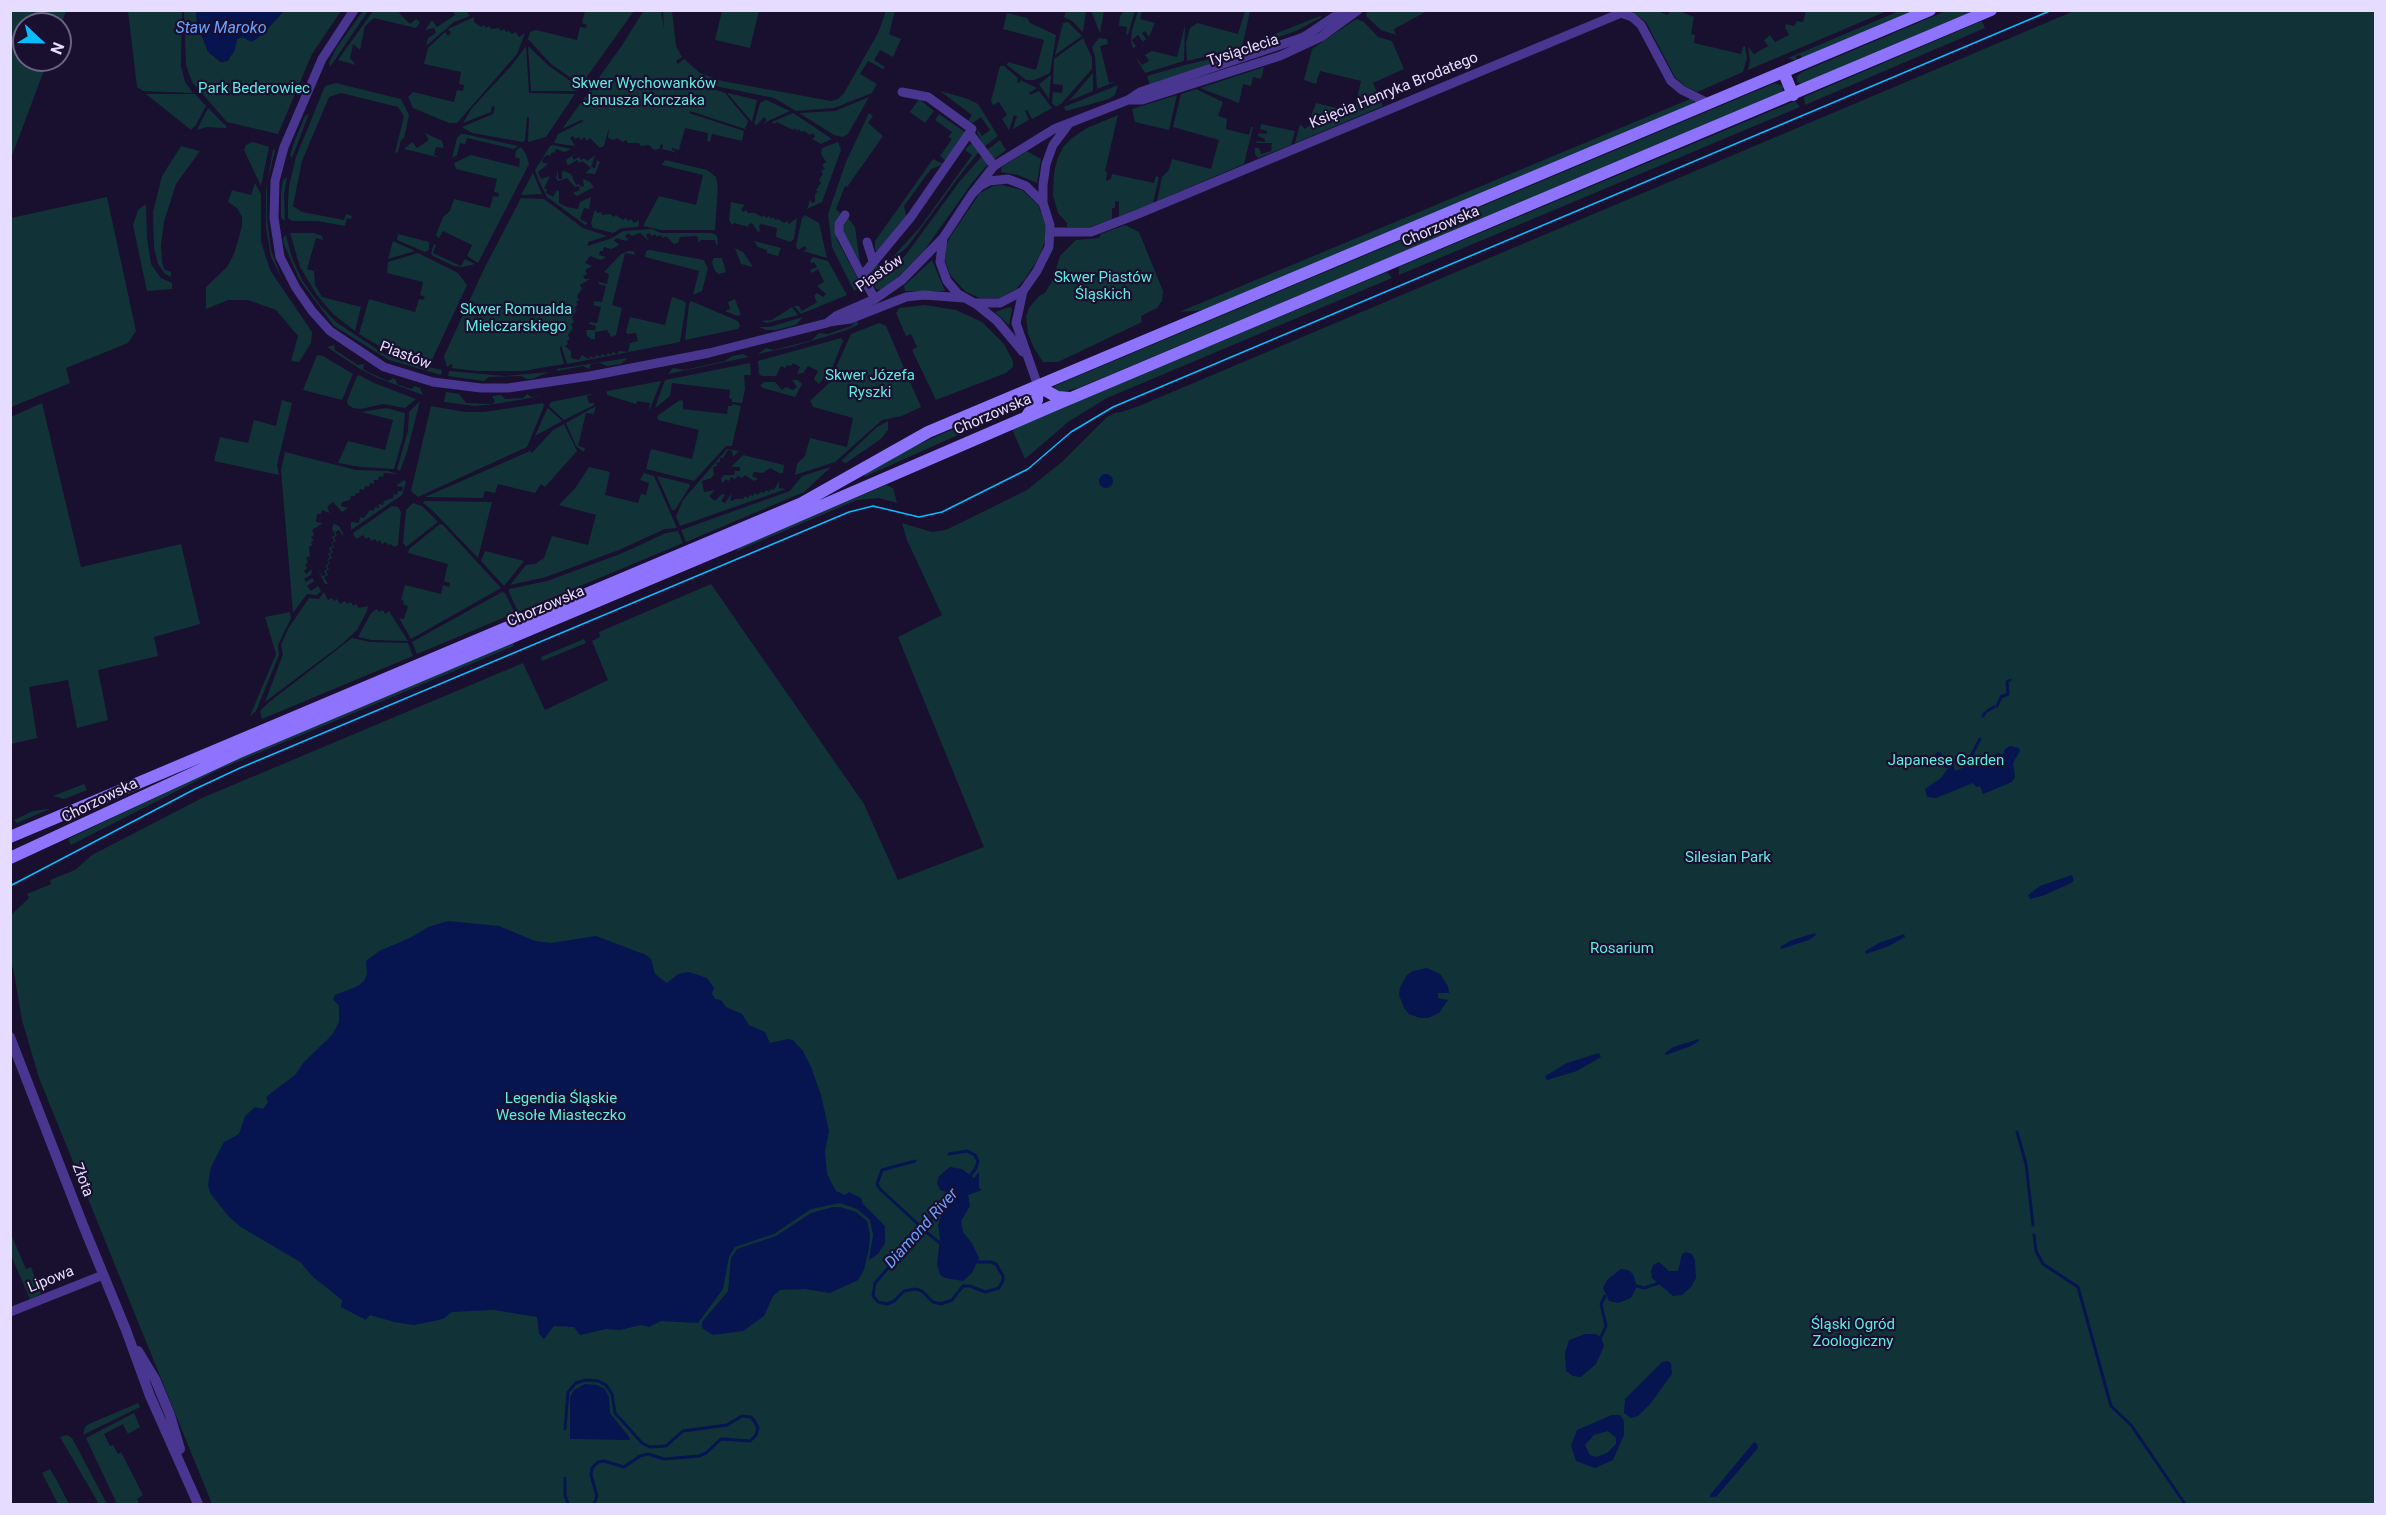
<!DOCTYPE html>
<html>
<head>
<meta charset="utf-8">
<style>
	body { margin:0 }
	#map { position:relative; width:2386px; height:1515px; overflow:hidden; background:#190f2e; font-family:Roboto,sans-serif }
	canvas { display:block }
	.frame { position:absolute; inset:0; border:12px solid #e6dcff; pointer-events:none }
	.north { position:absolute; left:12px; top:12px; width:60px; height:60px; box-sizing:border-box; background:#190f2e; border:2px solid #6b6182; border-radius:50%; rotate:112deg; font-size:16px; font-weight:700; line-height:24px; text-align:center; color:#e6dcff }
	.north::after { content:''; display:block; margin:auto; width:21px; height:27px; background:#08bdff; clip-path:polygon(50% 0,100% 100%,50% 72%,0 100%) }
</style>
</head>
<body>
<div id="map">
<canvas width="2386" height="1515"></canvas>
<div class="frame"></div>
<div class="north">N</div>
</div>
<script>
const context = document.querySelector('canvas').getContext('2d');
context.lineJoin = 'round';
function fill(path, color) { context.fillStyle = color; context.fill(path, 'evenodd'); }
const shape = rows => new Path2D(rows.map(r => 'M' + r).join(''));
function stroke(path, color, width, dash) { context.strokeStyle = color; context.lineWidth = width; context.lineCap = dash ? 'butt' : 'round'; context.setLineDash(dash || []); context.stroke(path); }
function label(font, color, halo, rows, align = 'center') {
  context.font = font + ' Roboto,sans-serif'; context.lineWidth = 4.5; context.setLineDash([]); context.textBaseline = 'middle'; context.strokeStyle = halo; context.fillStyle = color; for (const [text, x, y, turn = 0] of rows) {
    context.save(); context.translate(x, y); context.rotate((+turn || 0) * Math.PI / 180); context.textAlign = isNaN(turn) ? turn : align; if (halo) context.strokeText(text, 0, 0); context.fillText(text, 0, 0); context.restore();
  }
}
fill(shape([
	[11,10,66,11,60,28,60,24,24,24,24,60,48,60,11,158],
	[644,10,661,11,664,29,663,11,672,11,676,46,682,57,676,61,678,64,684,59,700,73,722,81,831,101,838,99,844,93,878,33,886,11,895,11,889,34,901,39,893,57,880,50,874,60,885,67,883,69,868,61,860,74,877,84,872,93,834,108,796,111,774,98,720,87,700,81,700,84,725,93,748,121,745,129,690,111,689,113,744,131,742,141,712,134,710,142,707,141,708,133,685,128,679,150,672,148,672,150,678,153,662,149,663,145,661,144,659,149,654,150,649,145,641,146,639,143,628,143,626,140,623,142,617,138,614,140,608,138,609,128,604,146,600,148,590,138,587,141,584,137,581,140,579,137,575,139,573,136,570,138,575,146,554,143,558,134,584,121,581,120,562,129,623,44],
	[1367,10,1427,10,1427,11,1394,29,1396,35,1381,30,1366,16],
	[128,11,182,11,181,66,185,82,193,93,143,91,137,87],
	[184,11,196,11,197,23,208,51,220,62,228,61,235,49,237,39,243,37,248,40,261,36,284,11,341,11,312,54,278,134,227,122,192,82,186,65],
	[363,11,368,11,330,67,329,63,337,47],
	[373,11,401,11,399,13,410,24,416,19,420,22,416,28,374,18,365,26,360,50,353,44,350,58,356,65,338,60],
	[453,11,469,11,467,12,470,16,454,22,426,46,428,38,436,33,434,28,425,30,432,20,437,27,455,15],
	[585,11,634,11,581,85,551,64,528,39,530,32,536,30,577,40,580,27,586,28,587,25,582,23],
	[722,11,759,11,750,48,715,40],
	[1066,11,1086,11,1083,32,1072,21,1064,17],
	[1091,11,1104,11,1100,33],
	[1124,11,1135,11,1128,34,1126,35,1127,27,1119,26,1120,16],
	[1138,11,1142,11,1140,19,1155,23,1149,37,1145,31,1142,33,1146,39,1143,42,1138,35,1132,40,1136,46,1133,49,1131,41,1132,30],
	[1245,11,1250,11,1242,48,1187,61,1186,43,1190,28,1197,23,1238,34],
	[1631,11,1658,11,1667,15,1671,11,1679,11,1694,17,1691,34,1695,35,1694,43,1741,54,1743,47,1745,46,1747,58,1743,72,1697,92,1685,86,1675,77,1646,22],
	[1806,11,1887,11,1748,70,1750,61,1748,47,1754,54,1768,46,1764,40,1770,35,1775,42,1789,35,1785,27,1786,24,1794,26,1797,21,1803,22],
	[1899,11,1915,11,1803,59,1800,55,1796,56,1797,61,1788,58],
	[1946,11,1976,11,1802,84,1797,82,1797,76,1802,72],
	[2074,11,2375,11,2375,1504,212,1504,39,1078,22,1020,13,967,11,968,11,915,29,898,27,894,51,884,50,880,75,870,92,855,202,798,523,663,545,710,608,680,592,641,600,637,599,632,711,584,864,804,898,880,984,847,898,637,942,615,907,540,902,523,932,532,946,530,1027,490,1063,461,1107,417,1117,412,1118,413,1139,406],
	[1007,13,1027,18,1030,23,1056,35,1050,73,1048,74,1034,80,1026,80,1007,65,1008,62,1036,70,1044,40,1003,29],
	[1320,16,1322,17,1296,31,1253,46,1252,43],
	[474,17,474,22,481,27,484,25,486,28,489,26,491,29,499,28,501,31,504,29,506,32,509,31,512,34,516,32,519,37,525,33,517,54,457,123,449,123,413,108,408,97,413,92,454,102,457,90,463,91,464,85,459,84,461,72,424,64,428,48,445,32,448,36,451,33,448,29],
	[1356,19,1364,22,1378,37,1392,41,1404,69,1373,83,1383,106,1295,143,1300,124,1305,129,1315,121,1311,116,1316,103,1354,112,1361,81,1320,71,1316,84,1304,80,1312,49],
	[1982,21,1985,28,1805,105,1804,97],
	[1068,22,1082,36,1055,55,1063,23],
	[1185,25,1184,61,1145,73,1135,56,1142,65,1149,61,1145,55,1152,51,1177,57],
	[1313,26,1295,37,1150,85,1147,76,1185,65,1261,47,1294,36],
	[1083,38,1092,58,1092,69,1061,104,1056,107,1052,103,1053,92,1062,93,1063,85,1053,84,1054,59],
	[1099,38,1107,39,1108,44,1100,46,1109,83,1117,81,1097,89,1095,56,1092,47],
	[526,46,529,93,575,94,546,137,528,142,529,118,527,117,525,140,523,142,472,133,463,128,462,127,493,114,495,107,492,106,491,112,463,123,472,108,512,65],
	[528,46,549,66,579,87,577,91,531,91],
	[1000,66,1004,66,1018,78,1017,82,1020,83,1020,80,1037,88,1029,93,1030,95,1039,91,1052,108,1032,119,1027,110,1025,111,1029,120,1013,129,1017,116,1014,115,1009,130,1002,119,1007,115,999,102,993,105,991,101],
	[1264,67,1261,79,1253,77,1251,86,1243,84,1239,103,1200,88],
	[1093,73,1093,91,1069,101],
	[1051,75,1051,76,1049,99,1039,84],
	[336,83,401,99,409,115,404,138,401,140,398,152,395,153,404,116,398,107,341,93,329,97,302,161,293,206,302,212,344,220,346,214,352,216,351,219,347,218,345,226,317,221,292,221,288,218,288,202,289,186,296,157,325,86],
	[1775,83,1783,86,1782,93,1658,146,1078,388,1059,393,1054,389,1055,386,1064,382],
	[1118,85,1115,95,1109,99,1066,111,1064,107],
	[1196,89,1223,102,1218,116,1227,119,1226,129,1249,135,1251,127,1253,127,1244,164,1157,201,1162,177,1169,170,1172,159,1211,169,1219,140,1173,127,1181,94],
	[940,91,968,99,978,104,998,136,984,147,977,132,978,130,982,136,990,130,981,117,973,123,968,121,972,115],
	[728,93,757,100,752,122,728,94],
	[146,94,195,94,206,106,196,125,191,130],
	[1177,95,1169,130,1135,122,1132,109],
	[869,97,848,134,843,137,834,135,799,113,835,111],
	[919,99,934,111,925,123,910,112],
	[1690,99,1694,101,1693,105,1204,310,1179,312],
	[766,100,790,111,768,121,762,126,767,120,764,117,757,125,754,124,760,103],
	[1795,101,1800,107,1399,275,1399,267],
	[208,108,226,126,226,128,207,127,197,130],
	[793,113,832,139,821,144,812,139,815,137,813,133,810,135,804,131,801,132,799,129,797,131,795,128,793,130,777,122,773,124,772,122],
	[869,113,873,116,868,123,883,136,847,187,845,186,836,209,840,213,834,226,837,240,862,286,854,291,832,247,828,214,846,162],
	[309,114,300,137,292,158,290,155,295,140,305,116],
	[939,114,965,132,946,161,940,156,952,139,948,137,952,132,935,120],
	[1118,115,1105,171,1107,172,1106,181,1111,179,1112,174,1154,183,1156,176,1159,177,1153,203,1119,217,1119,202,1115,201,1115,208,1112,208,1112,219,1090,227,1067,227,1067,223,1058,213,1053,195,1054,173,1057,160,1063,147,1072,138,1087,128],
	[1261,124,1295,131,1291,145,1258,158,1255,154,1255,148,1259,148,1261,154,1271,151,1272,143,1256,143,1257,141,1265,142,1265,139,1258,136,1259,133,1267,134,1267,131,1260,129],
	[425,133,442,141,444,148,436,147,434,155,441,158,404,149,412,142,417,148,429,140],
	[461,134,464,134,518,146,514,149,467,138,465,144,460,143,457,155,452,158,457,138],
	[1000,140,1006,150,993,160,987,150],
	[253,142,269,147,261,186,244,150,246,145],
	[838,142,841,150,822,202,807,209,810,200,812,203,815,202,815,194,818,192,816,190,821,183,819,180,823,174,821,171,825,169,822,165,826,162,821,154,822,148],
	[970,144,974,145,979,152,961,174,908,246,874,277,871,272,877,264,883,268,921,226,972,155,965,150],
	[552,145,571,149,565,152,556,149,554,153,552,152,550,156,547,155,543,158,542,162,548,164,538,172,541,179,550,176,544,188,547,190,546,193,553,197,557,190,559,191,559,203,567,207,578,209,580,202,591,197,589,209,584,208,580,219,588,223,585,225,547,197,539,181,535,170,550,146],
	[181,146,200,151,176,184,164,222,161,245,162,262,164,269,171,272,171,277,165,274,158,264,154,248,153,212,162,176],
	[521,147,526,154,529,164,478,263,467,256,472,245,443,231,439,238,436,235,443,217,450,211,454,199,490,208,493,196,498,197,499,193,494,192,497,179,456,169,454,163,471,155,519,167,520,159,515,157,516,150],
	[273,149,275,150,267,184,267,219,271,250,282,279,271,257,266,227,266,190],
	[1027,151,1041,159,1037,183,1018,175,1001,172,1002,167],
	[578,152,572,157,574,160,579,157,581,160,584,158,587,161,595,155,591,167,595,168,597,160,600,162,595,174,585,173,591,168,582,161,579,163,577,160,569,165,567,164,566,160],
	[982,156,988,164,972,183,923,252,897,278,881,290,876,289,873,283,905,256,960,181],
	[933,159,944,164,931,169,904,206,906,216,877,251,875,250,875,241],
	[665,160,707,170,716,177,718,187,715,230,661,230,643,226,659,196,696,205,703,175,662,165],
	[558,170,558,179,562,179,562,172,564,171,571,174,576,185,579,184,581,187,584,186,583,179,590,182,594,187,577,196,573,193,580,190,579,186,575,187,567,178,558,181,556,178],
	[533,173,542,194,521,195],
	[287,177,284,195,285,221,281,218,281,192,283,180],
	[255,183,261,194,261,241,270,270,312,332,311,343,299,362,291,361,298,336,276,310,248,300,228,300,206,309,206,287,227,267,234,254,242,226,242,217,237,208,228,202,232,190,251,195],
	[1002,185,1022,190,1038,205,1046,226,1045,241,1039,257,1025,279,1016,289,1000,298,980,298,966,292,951,276,945,261,946,246,950,237,980,193,993,186],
	[107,197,136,331,128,343,66,368,70,383,11,407,11,218],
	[521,198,544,199,583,228,607,236,588,242,588,246,612,238,623,231,652,229,661,233,713,233,717,236,718,244,716,245,715,240,701,240,699,243,697,236,680,237,678,243,674,244,666,236,663,238,660,235,657,237,655,234,652,236,649,233,646,235,649,241,640,233,632,236,628,233,625,236,628,239,627,241,616,238,614,241,619,244,616,247,611,249,604,247,603,251,600,251,599,255,606,257,601,260,590,256,585,263,592,266,585,270,587,274,583,276,585,279,590,279,580,285,582,289,577,296,579,300,576,302,578,305,574,307,576,311,572,318,574,322,571,324,573,328,568,335,570,339,567,341,568,344,565,346,571,351,571,358,579,360,582,355,589,359,591,356,594,358,597,355,600,357,602,354,606,356,608,353,611,355,613,352,617,354,619,351,628,352,630,343,638,341,636,333,627,334,626,332,630,317,665,325,672,297,684,301,686,304,680,342,567,364,561,345,560,349,564,364,523,371,477,371,451,368,453,366,451,364,447,367,444,356,484,269],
	[731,202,745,205,741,209,743,212,746,210,748,213,755,213,762,217,764,215,766,218,769,216,771,219,773,217,775,220,778,219,784,223,787,221,789,224,797,218,794,239,790,242,776,237,777,228,761,224,759,226,760,231,758,232,752,223,748,225,749,227,734,223,732,225,729,220],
	[146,204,147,238,151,264,161,278,172,283,172,289,147,291,133,225,138,210],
	[596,210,597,213,601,212,602,215,611,214,613,217,616,215,623,220,626,218,628,221,631,219,634,223,639,220,639,225,637,227,622,228,613,233,593,228,591,223,594,212],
	[805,215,819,223,827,258,803,251,807,249,805,246,798,250,796,246,802,218],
	[848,218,855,227,860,262,843,231,843,227],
	[1125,225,1139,232,1163,291,1162,301,1157,308,1141,316,1142,322,1058,362,1043,362,1034,348,1028,334,1026,316,1029,308,1039,296,1045,293,1053,279,1060,256,1076,240,1099,238,1101,234],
	[290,233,314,233,322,236,323,240,316,238,307,269,314,271,315,285,322,297,361,307,355,331,333,314,317,295,300,267],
	[398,234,429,242,429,250,425,252,397,240],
	[286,235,292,258,302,280,319,304,336,322,384,354,399,360,442,370,441,375,389,360,334,326,299,279,284,244,283,238],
	[393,241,415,251,388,259],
	[754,241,781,248,778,256,767,253,767,250,758,247],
	[434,244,436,245,433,253,461,266,465,259,475,264,463,267,454,266,433,256,431,253],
	[735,248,743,252,753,267,741,264],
	[650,250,704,260,708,269,702,291,693,295,699,271,645,257,646,251],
	[628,251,634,251,635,255,625,253,612,305,622,308,616,335,611,337,607,330,595,332,595,339,591,339,587,336,586,330,595,330,596,326,589,324,590,322,597,323,601,307,593,305,594,301,602,302,606,286,598,284,599,282,607,284,609,274,604,272,621,254],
	[418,253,458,273,467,285,430,364,391,353,359,334,369,299,415,312,419,299,423,300,425,297,420,295,423,282,387,273,388,262],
	[813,257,828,261,847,295,801,314,794,306,799,306,802,311,817,302,814,296,817,293,823,297,826,294,817,286,824,282,818,269,812,273,810,270,817,267,814,262,811,263,810,261],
	[714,258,722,258,726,272,719,274,715,271,712,262],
	[932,260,945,291,905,291,904,286],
	[1387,272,1392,278,1107,398,1068,422,1025,459,1012,429],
	[735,299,741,315,737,316,725,311,730,309,728,302],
	[691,301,738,321,740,326,738,329,685,340,689,304],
	[925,305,956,310,982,322,1004,344,1013,361,1013,367,1006,373,936,400,912,350,917,347,911,334,906,336,896,313,899,308],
	[792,307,798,315,767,323,761,321,772,320],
	[1010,307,1012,309,1009,325,995,312],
	[803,317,796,325,776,330,766,330,759,327,770,327],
	[857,319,858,325,844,331,791,347,758,354,766,348,774,350,812,340,819,333,828,334,851,326],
	[879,323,886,326,921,407,902,416,882,420,835,462,795,475,797,464,805,456,810,438,847,447,853,418,813,407,810,401,829,383,851,334],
	[841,338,843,341,832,368,819,384,814,379,818,371,808,366,803,373,797,374,800,367,793,363,791,366,787,365,785,368,781,366,776,376,762,376,759,374,758,361],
	[334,345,335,350,358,365,364,364,363,369,368,372,388,381,393,378,396,380,397,384,411,389,415,386,420,388,423,395,378,378,360,369,327,347],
	[743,354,749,357,668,374,673,368,684,370,725,361,732,356],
	[317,355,323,356,353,374,342,400,303,390],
	[628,358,621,364,607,366,600,363,591,364,589,369,583,366,557,371,557,369],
	[750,363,751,375,744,375,745,389,742,403,732,402,732,399,729,398,730,390,672,383,670,396,655,408,665,380],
	[449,371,505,376,549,372,532,379,527,379,521,376,489,377,484,381,448,376],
	[359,375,374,383,416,399,405,408,383,404,361,409,353,408,348,405,347,401,357,376],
	[792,380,798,380,802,384,795,397,763,388,760,385,764,382,775,382,782,390,786,387,793,390,797,387],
	[661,381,649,411,650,403,637,401,636,404,607,395,607,391],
	[446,392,459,394,466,403,492,404,495,402,492,396,501,395,505,399,523,398,527,394,531,397,542,396,495,404,475,406,444,402],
	[596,393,587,396,589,403,594,403,594,405,564,420,549,406,551,402],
	[1028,397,1031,399,1030,403,864,477,865,474,914,446],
	[282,400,292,403,277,465,279,475,214,461,220,437,248,443,254,420,276,426],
	[680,400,683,401,683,409,727,414,728,406,732,406,732,404,741,406,732,446,726,446,694,481,646,469,651,449,692,459,699,430,658,420,657,416],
	[420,401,407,452,400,471,397,469,408,431,409,412],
	[42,403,81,567,181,544,200,624,154,637,158,656,98,670,108,720,77,728,68,680,29,687,37,738,11,744,11,417],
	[543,403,544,406,527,447,418,497,411,491,431,406,465,412,484,412],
	[596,406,594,414,586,413,578,446,585,448,584,452,576,446,566,423],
	[386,408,405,413,403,437,394,469,361,467,338,463,348,441,385,450,393,420,361,412],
	[548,408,562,421,535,436,547,409],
	[888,421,888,430,881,439,846,463,841,461,877,427],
	[564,424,577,451,545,487,541,484,535,493,498,484,495,493,485,491,483,498,425,497,530,451,532,453,553,430],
	[727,449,739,451,733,457,732,451,728,450,723,458,720,458,720,462,716,463,717,466,713,467,714,475,711,478,702,481,704,492,715,490,709,496,715,501,722,494,725,495,721,501,725,503,732,493,730,500,733,501,735,499,743,499,745,496,748,498,750,495,753,496,755,493,758,495,760,492,764,493,766,490,769,492,771,489,774,490,779,481,779,488,786,489,680,526,676,516,683,500],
	[285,452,356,470,388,471,398,474,384,473,383,477,379,476,378,480,374,480,374,484,370,483,369,487,365,486,364,490,360,489,359,493,356,493,355,496,351,496,350,500,342,502,341,506,348,508,342,512,333,502,327,507,330,513,322,510,321,514,317,514,316,522,323,523,312,530,314,535,311,537,314,540,311,542,312,545,309,547,310,556,306,558,308,562,305,565,307,568,304,571,306,574,312,569,311,575,304,579,306,582,312,578,314,581,307,586,311,591,318,586,321,591,317,595,307,594,293,613,281,470],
	[743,455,784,465,783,473,779,473,770,468,763,473,754,472,752,476,758,479,754,481,745,475,742,478,738,476,735,479,731,477,729,481,726,479,722,483,721,478,724,475,734,475,735,471,740,471,740,467,731,467],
	[589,467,610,472,605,495,638,503,641,494,646,495,649,483,640,480,644,473,654,476,677,528,665,529,619,550,546,577,510,585,526,565,535,564,544,558,552,536,588,545,596,515,559,505,576,487],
	[831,467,804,492,686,542,681,530,790,491,802,476],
	[657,476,689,484,690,486,675,510,672,510],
	[404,480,406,482,402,495,351,530,351,522,359,523,360,517,364,518,370,510,374,511,375,507,379,508,379,504,383,505,384,501,393,498,394,494,397,495,398,491,402,491,403,487,396,486],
	[886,485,893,488,897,503,879,498,857,500,735,552,740,547],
	[425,501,492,502,478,558,433,511,423,503],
	[413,503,422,506,438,522,406,547,403,543,406,510],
	[392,506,398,507,401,512,398,545,394,547,391,544,388,545,386,542,382,544,380,540,377,542,375,539,371,541,369,537,366,539,363,535,356,539,353,533],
	[334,524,339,526,343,533,343,536,339,530,335,532,337,535,334,538,336,541,332,543,334,547,331,549,333,552,330,554,332,558,328,560,330,563,327,566,329,569,326,571,328,575,324,577,328,584,325,584,318,570,322,576,326,575,324,571,327,569,326,565,329,563,327,560,330,557,328,554,331,552,329,548,333,546,331,543,334,541,332,537,335,535,332,528],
	[440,524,443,525,501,588,411,639,399,618,404,619,408,606,403,604,404,601,401,600,405,585,441,594,443,585,449,587,450,583,444,581,448,564,408,553,409,549],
	[678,531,683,543,518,612,509,592,509,589,547,581,620,554,666,533],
	[485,551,524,561,504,586,481,561],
	[324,592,328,600,332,598,334,601,337,599,340,604,345,601,347,604,351,602,353,606,356,604,359,608,368,606,367,611,357,630,342,644,265,702,283,654,281,645,288,629,309,598,319,599],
	[502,592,505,593,515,613,417,654,412,642],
	[377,609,379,612,383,610,385,614,389,611,408,641,371,640,358,637,371,613],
	[290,612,291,618,278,645,279,655,256,711,250,716,276,654,265,617],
	[352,638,370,642,408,643,413,656,262,719,260,711,268,703],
	[584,639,586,643,542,661,541,657],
	[513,642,514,646,218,770,71,845,68,839,208,772],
	[84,784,87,790,64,799,53,796],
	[47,809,50,809,17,823,14,820,33,811],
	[10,1232,26,1269,31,1267,41,1294,30,1299,11,1255],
	[138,1403,140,1407,83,1435,85,1427,89,1424],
	[134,1413,140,1427,128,1434,123,1424,104,1434,110,1446,113,1445,118,1454,121,1452,143,1495,137,1499,139,1504,117,1504,86,1438],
	[67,1435,72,1438,107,1504,99,1504,60,1437],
	[50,1469,56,1479,69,1504,58,1504,42,1473]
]), '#113338');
fill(shape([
	[196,11,196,10,284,11,257,39,251,42,243,37,237,39,234,52,223,63,208,52,197,23],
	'1099 481a7 7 0 1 1 14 0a7 7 0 1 1-14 0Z',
	[2010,746,2019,748,2020,751,2013,763,2015,777,2012,782,1983,794,1980,786,1976,787,1973,783,1936,798,1927,797,1925,789,1941,778,1948,768,1941,767,1938,762,1931,764,1929,761,1944,757,1942,759,1944,763,1947,765,1953,764,1955,771,1972,764,1964,764,1974,759,1979,765,1985,765,1991,763,1988,762,1991,761,1993,755,1999,753,2003,755,2005,749],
	[2072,875,2074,881,2067,885,2042,896,2030,899,2028,895,2040,886],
	[448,921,499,926,535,941,551,943,596,936,646,955,651,959,655,974,667,983,678,974,689,972,707,978,714,988,712,993,715,999,721,1000,726,1007,742,1014,749,1025,765,1032,770,1043,788,1039,793,1040,803,1051,811,1067,821,1095,829,1131,825,1151,827,1174,836,1191,845,1195,849,1192,861,1198,863,1204,885,1226,885,1243,878,1254,869,1260,873,1235,870,1220,857,1209,840,1203,811,1209,774,1234,735,1247,729,1257,723,1289,698,1323,661,1321,649,1327,641,1325,620,1330,606,1329,580,1335,574,1327,554,1326,544,1339,539,1334,537,1317,494,1310,452,1312,443,1319,414,1325,394,1322,370,1315,366,1320,341,1307,342,1300,312,1276,300,1262,241,1227,229,1217,210,1193,208,1184,211,1167,224,1142,239,1134,245,1116,255,1107,263,1109,268,1102,266,1097,295,1075,304,1062,332,1035,339,1022,339,1006,333,999,335,995,358,986,364,981,367,974,366,961,379,951,410,938,428,927],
	[1815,933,1816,935,1809,940,1781,949,1780,947,1792,940],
	[1904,934,1905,937,1889,946,1866,954,1865,951,1879,943],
	[1427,968,1440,974,1448,986,1449,993,1438,993,1438,998,1448,1000,1439,1013,1428,1018,1420,1018,1409,1014,1404,1008,1399,995,1400,987,1407,975,1413,971],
	[1699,1039,1699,1041,1691,1046,1666,1055,1665,1053,1673,1047],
	[1599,1053,1601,1057,1577,1071,1547,1080,1545,1076,1567,1063],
	[950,1167,962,1169,974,1178,979,1172,979,1188,982,1190,968,1195,970,1206,961,1221,963,1232,972,1243,979,1258,972,1273,963,1281,945,1278,940,1275,937,1264,940,1238,938,1225,942,1214,954,1199,949,1193,940,1190,937,1183,939,1176],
	[833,1207,840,1207,856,1212,867,1221,870,1235,869,1248,864,1270,858,1280,830,1293,805,1289,780,1290,773,1296,764,1316,743,1331,713,1335,702,1328,702,1322,728,1291,731,1258,737,1249,776,1236,811,1213],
	[1686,1252,1692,1254,1695,1260,1696,1278,1691,1287,1682,1295,1673,1296,1652,1278,1651,1271,1653,1265,1659,1262,1669,1271,1678,1271,1682,1254],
	[1621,1269,1628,1270,1633,1274,1637,1286,1631,1298,1618,1303,1609,1301,1603,1288,1607,1280],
	[1585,1334,1596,1334,1601,1337,1604,1346,1596,1364,1581,1377,1573,1376,1566,1371,1565,1353,1569,1340],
	[1668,1361,1671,1363,1672,1374,1651,1403,1638,1416,1631,1418,1624,1413,1625,1399,1662,1362],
	[585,1384,597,1385,605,1389,609,1397,610,1413,630,1438,629,1440,570,1439,570,1397,574,1390],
	[1612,1415,1620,1415,1624,1421,1624,1435,1613,1460,1595,1468,1576,1461,1571,1446,1577,1430],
	[1608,1431,1616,1438,1616,1444,1607,1453,1596,1457,1590,1455,1585,1445,1594,1435],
	[1754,1442,1757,1444,1758,1448,1716,1497,1710,1497,1710,1495]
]), '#061450');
stroke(shape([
	[1997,706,2001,697,2008,694,2007,682,2010,680],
	[1987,711,1994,707],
	[1983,716,1985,713],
	[1933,759,1938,753,1941,756,1940,759],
	[1969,760,1980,739],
	[2017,1132,2026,1164,2033,1225],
	[949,1154,967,1151,975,1155,978,1161,976,1168,969,1177],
	[915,1161,882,1170,877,1184,880,1189,919,1225],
	[954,1193,875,1283,873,1296,878,1302,887,1304,894,1301,904,1291,915,1289,922,1291,933,1302,941,1304,952,1300,963,1286,970,1286,985,1292,999,1288,1003,1280,1003,1276,996,1264,991,1262,973,1262],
	[925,1231,940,1243],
	[2034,1235,2036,1251,2043,1264,2078,1287,2111,1406,2131,1425,2185,1504],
	[1637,1286,1644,1288,1659,1283],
	[1601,1337,1606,1326,1601,1304,1605,1296],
	[565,1429,568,1392,576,1383,586,1380,598,1381,606,1385,612,1394,615,1413,642,1443,650,1447,666,1446,683,1431,727,1425,742,1416,751,1417,755,1422,758,1428,756,1435,750,1441,721,1439,706,1453,699,1456,664,1459,648,1454,640,1456,624,1467,604,1461,598,1462,592,1468,591,1475,597,1496,594,1504],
	[565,1478,565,1495,568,1504]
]), '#061450', 3);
stroke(shape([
	[354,10,322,59,284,147,275,181,274,218,280,257,296,288,312,311,330,331,384,367,433,382,481,388,508,388,590,376,709,353,827,323,836,316,875,299,902,280,943,238],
	[1128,100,1142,100,1280,56,1321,37,1358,10],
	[971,135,994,166],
	[1008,179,1026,186,1043,203,1050,225,1049,247,1037,271,1023,291,1000,303,974,303,958,294,947,281,940,262,943,238,972,194,980,186,989,181,1008,179],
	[972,194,994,166,1054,129,1128,100,1140,92,1304,37,1344,10],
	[1043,203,1043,185,1046,164,1053,145,1068,125],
	[845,215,839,224,839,232,862,276],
	[1051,232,1091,232,1138,214,1621,13,1632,17,1641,25,1671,81,1682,90,1710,104],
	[867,242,873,261],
	[1023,291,1016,323,1038,386],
	[875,299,862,276,911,217,972,129,928,97,902,92],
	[976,304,997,321,1023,352],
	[829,322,850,319,906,297,924,295,964,298],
	[10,1312,103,1275]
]), '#483691', 9);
stroke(shape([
	[10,1037,83,1225,126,1330,150,1396,198,1504],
	[138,1351,155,1379,170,1415,180,1449]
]), '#483691', 10);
stroke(shape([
	[1784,73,1793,95],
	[1038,386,1057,397,1070,398],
	[1027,416,1037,400,1038,386],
	[10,837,802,503,928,432,1930,10],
	[10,858,237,753,733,544,1057,404,1991,10]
]), '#8e73ff', 12);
stroke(shape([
	[10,886,195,789,240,768,849,512,873,506,919,517,942,512,1028,469,1071,432,1113,407,2052,10]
]), '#08bdff', 1.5);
label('15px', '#e6dcff', '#190f2e', [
	["Tysiąclecia",1243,51,-18],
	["Księcia Henryka Brodatego",1394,91,-22],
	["Chorzowska",1441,227,-23],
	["Piastów",880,274,-35],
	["Piastów",405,356,21],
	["Chorzowska",993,415,-23],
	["Chorzowska",546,607,-23],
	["Chorzowska",100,801,-26],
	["Złota",82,1180,69],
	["Lipowa",51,1280,-22]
]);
label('15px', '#5bece0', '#190f2e', [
	["Skwer Wychowanków",644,84],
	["Janusza Korczaka",644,101],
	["Park Bederowiec",254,89],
	["Skwer Piastów",1103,278],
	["Śląskich",1103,295],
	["Skwer Romualda",516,310],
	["Mielczarskiego",516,327],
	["Skwer Józefa",870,376],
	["Ryszki",870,393],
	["Japanese Garden",1946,761],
	["Silesian Park",1728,858],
	["Rosarium",1622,949],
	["Legendia Śląskie",561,1099],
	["Wesołe Miasteczko",561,1116],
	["Śląski Ogród",1853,1325],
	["Zoologiczny",1853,1342]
]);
label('italic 16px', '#6aa1ff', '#190f2e', [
	["Staw Maroko",221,29],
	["Diamond River",922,1229,-48]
]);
</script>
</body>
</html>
